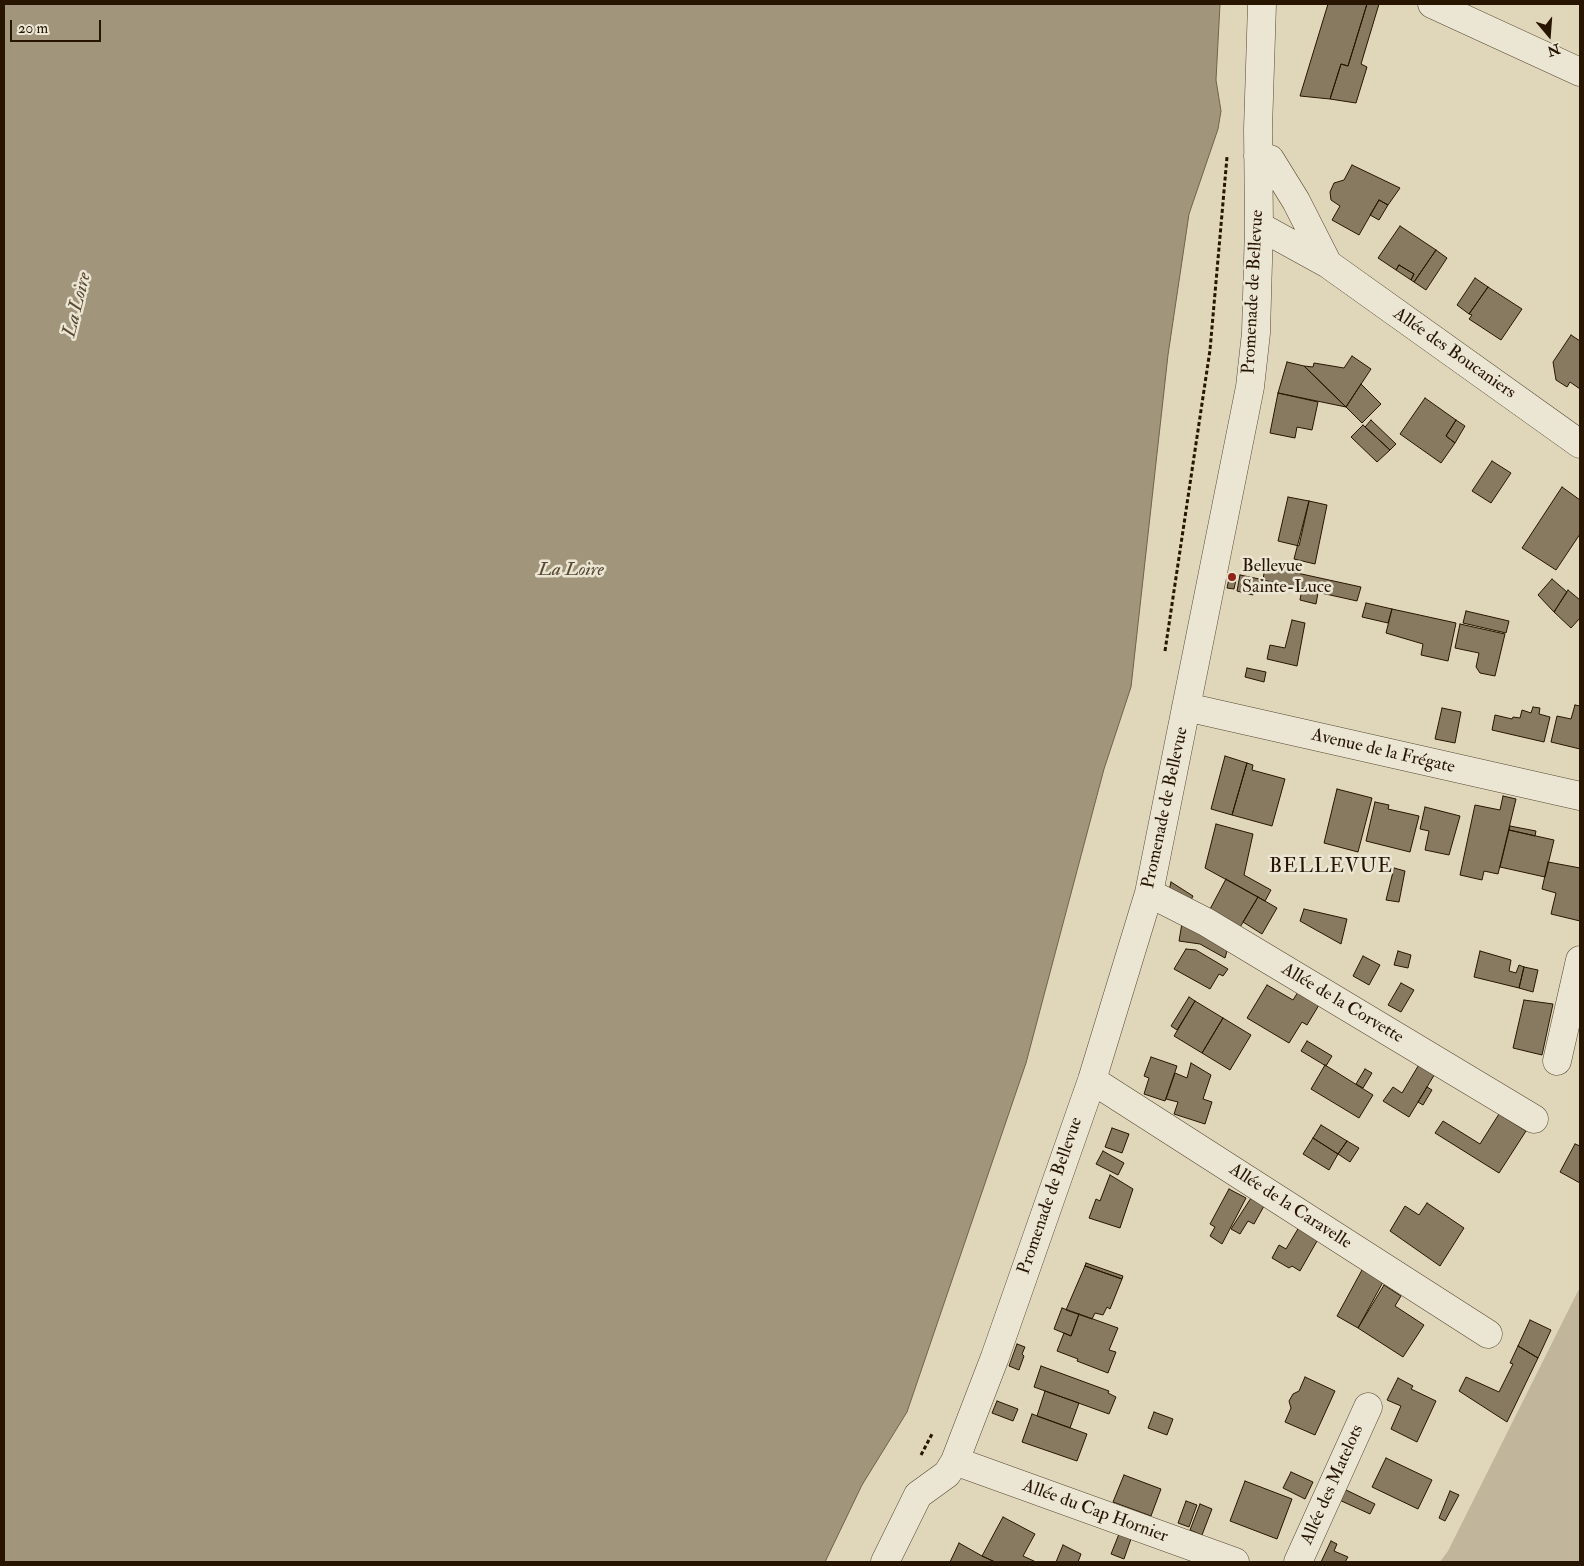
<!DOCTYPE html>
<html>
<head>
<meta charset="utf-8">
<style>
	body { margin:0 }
	#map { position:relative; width:1584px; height:1566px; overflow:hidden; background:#e0d7bb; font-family:"IM FELL Double Pica",serif }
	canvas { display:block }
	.frame { position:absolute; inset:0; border:5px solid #271500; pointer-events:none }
	.north { position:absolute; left:1524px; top:10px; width:50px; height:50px; -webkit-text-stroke:4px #ebe5d3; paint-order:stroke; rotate:162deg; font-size:14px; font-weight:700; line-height:20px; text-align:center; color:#271500 }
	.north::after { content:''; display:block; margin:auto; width:18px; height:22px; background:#271500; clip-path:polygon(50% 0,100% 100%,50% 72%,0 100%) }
	.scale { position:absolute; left:10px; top:20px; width:91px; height:22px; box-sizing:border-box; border:2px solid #271500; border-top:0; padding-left:6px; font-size:15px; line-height:18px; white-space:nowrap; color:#271500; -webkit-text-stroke:4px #ebe5d3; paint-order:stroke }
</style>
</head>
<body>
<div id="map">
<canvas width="1584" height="1566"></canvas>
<div class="frame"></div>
<div class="north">N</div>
<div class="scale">20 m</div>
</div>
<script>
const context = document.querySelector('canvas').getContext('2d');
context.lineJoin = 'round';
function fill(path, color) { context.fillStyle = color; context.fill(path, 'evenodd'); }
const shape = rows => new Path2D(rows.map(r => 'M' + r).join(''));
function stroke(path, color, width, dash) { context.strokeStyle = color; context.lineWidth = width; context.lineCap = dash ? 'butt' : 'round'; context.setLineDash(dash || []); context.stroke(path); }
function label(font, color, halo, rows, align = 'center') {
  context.font = font + ' "IM FELL Double Pica",serif'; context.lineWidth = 5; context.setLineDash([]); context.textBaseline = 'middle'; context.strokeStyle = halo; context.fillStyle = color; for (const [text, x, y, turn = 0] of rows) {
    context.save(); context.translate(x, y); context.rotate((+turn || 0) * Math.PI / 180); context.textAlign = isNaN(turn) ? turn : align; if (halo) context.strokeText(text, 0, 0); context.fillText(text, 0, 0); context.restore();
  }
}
fill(shape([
	[1580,1287,1580,1562,1440,1562,1448,1551]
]), '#c1b69b');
const water = shape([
	[4,4,1220,4,1216,80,1221,111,1218,129,1189,214,1168,355,1131,687,1104,769,1026,1063,907,1412,862,1485,825,1562,4,1562,4,4]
]);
fill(water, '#a1957b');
stroke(water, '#70624a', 1);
const building = shape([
	[1328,4,1367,4,1348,66,1341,64,1330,99,1300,96,1328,4],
	[1367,4,1379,4,1361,64,1367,67,1356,103,1330,99,1341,64,1348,66,1367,4],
	[1352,165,1400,188,1388,205,1379,200,1359,235,1332,220,1340,206,1331,200,1330,192,1334,183,1344,180,1352,165],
	[1379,200,1388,205,1379,220,1370,215,1379,200],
	[1400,226,1436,250,1414,282,1411,280,1414,274,1399,265,1396,270,1378,258,1400,226],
	[1436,250,1447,258,1426,290,1414,282,1436,250],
	[1399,265,1414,274,1411,280,1396,270,1399,265],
	[1475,278,1488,287,1469,314,1457,305,1475,278],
	[1488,287,1522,309,1501,340,1469,319,1472,315,1469,314,1488,287],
	[1571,335,1580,341,1580,389,1570,382,1567,387,1556,380,1553,362,1571,335],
	[1352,356,1371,369,1346,407,1304,366,1313,367,1314,363,1344,368,1352,356],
	[1287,362,1304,366,1346,407,1278,393,1287,362],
	[1361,384,1381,404,1362,423,1346,407,1361,384],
	[1278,393,1318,402,1312,430,1297,427,1295,438,1270,433,1278,393],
	[1425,398,1456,420,1446,436,1455,443,1441,463,1400,434,1425,398],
	[1371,420,1396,444,1390,450,1365,427,1371,420],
	[1456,420,1465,426,1455,443,1446,436,1456,420],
	[1363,425,1390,450,1377,462,1351,437,1363,425],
	[1492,461,1511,473,1491,503,1472,491,1492,461],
	[1562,487,1580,500,1580,534,1556,570,1522,548,1562,487],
	[1288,497,1309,501,1299,546,1278,541,1288,497],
	[1309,501,1327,505,1315,564,1294,559,1309,501],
	[1265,566,1361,587,1357,601,1263,580,1265,566],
	[1230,574,1237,575,1234,589,1227,588,1230,574],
	[1240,575,1264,580,1262,588,1255,587,1253,595,1237,591,1240,575],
	[1552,579,1567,592,1554,612,1538,595,1552,579],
	[1302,589,1318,593,1316,604,1300,600,1302,589],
	[1568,590,1580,600,1580,618,1571,628,1554,612,1568,590],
	[1366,603,1392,609,1388,623,1362,617,1366,603],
	[1392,609,1456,623,1448,661,1421,655,1423,644,1386,633,1392,609],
	[1466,611,1509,621,1506,633,1463,623,1466,611],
	[1292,620,1305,623,1297,666,1267,659,1270,645,1285,648,1292,620],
	[1460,624,1505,634,1495,676,1480,673,1476,667,1479,653,1455,648,1460,624],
	[1247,668,1266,672,1264,682,1245,677,1247,668],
	[1575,705,1580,706,1580,749,1551,742,1557,716,1571,719,1575,705],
	[1533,707,1540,708,1539,714,1550,717,1544,742,1492,730,1495,715,1512,719,1513,717,1520,718,1522,710,1531,713,1533,707],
	[1442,708,1461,712,1455,743,1435,739,1442,708],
	[1225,756,1247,763,1232,815,1211,809,1225,756],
	[1247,763,1253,765,1252,770,1285,779,1272,826,1232,815,1247,763],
	[1337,789,1372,798,1358,852,1324,843,1337,789],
	[1503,796,1516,799,1498,874,1484,871,1482,880,1460,875,1475,805,1500,810,1503,796],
	[1375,802,1389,805,1388,809,1419,816,1410,852,1366,841,1375,802],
	[1425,807,1460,816,1449,855,1425,850,1429,831,1420,829,1425,807],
	[1216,824,1253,834,1244,875,1271,890,1265,901,1205,868,1216,824],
	[1510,826,1536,831,1535,836,1509,830,1510,826],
	[1509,830,1554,840,1545,877,1500,867,1509,830],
	[1548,862,1580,868,1580,921,1551,914,1556,893,1542,889,1548,862],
	[1394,868,1405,871,1399,902,1386,900,1394,868],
	[1226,879,1258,897,1239,929,1209,911,1226,879],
	[1171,882,1193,896,1188,906,1168,895,1171,882],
	[1258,897,1277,908,1262,934,1243,922,1258,897],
	[1304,909,1347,919,1341,944,1300,921,1304,909],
	[1182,923,1226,941,1222,948,1227,951,1225,958,1200,944,1179,941,1182,923],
	[1186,949,1196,950,1228,969,1223,976,1219,974,1210,989,1174,969,1186,949],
	[1398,951,1411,955,1408,968,1394,965,1398,951],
	[1480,951,1511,960,1509,971,1516,973,1519,965,1524,967,1519,988,1474,977,1480,951],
	[1363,956,1380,965,1369,985,1353,976,1363,956],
	[1524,967,1538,970,1533,992,1519,988,1524,967],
	[1401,983,1414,990,1401,1012,1388,1005,1401,983],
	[1267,985,1293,1000,1298,992,1319,1005,1307,1025,1302,1022,1289,1043,1247,1018,1267,985],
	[1189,997,1195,1001,1177,1030,1171,1026,1189,997],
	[1524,1000,1553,1004,1542,1055,1513,1048,1524,1000],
	[1195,1001,1223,1018,1202,1053,1174,1036,1195,1001],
	[1223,1018,1251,1035,1230,1070,1202,1053,1223,1018],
	[1307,1041,1332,1056,1326,1066,1301,1051,1307,1041],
	[1151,1057,1177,1066,1165,1101,1144,1094,1149,1078,1144,1076,1151,1057],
	[1423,1058,1439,1067,1409,1117,1383,1101,1393,1087,1402,1093,1423,1058],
	[1191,1063,1211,1075,1203,1099,1212,1102,1205,1124,1174,1114,1178,1102,1166,1099,1175,1073,1187,1078,1191,1063],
	[1325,1065,1373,1095,1359,1118,1311,1089,1325,1065],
	[1365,1069,1372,1073,1363,1088,1356,1084,1365,1069],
	[1427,1087,1432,1090,1423,1105,1418,1102,1427,1087],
	[1499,1114,1526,1131,1499,1173,1435,1133,1443,1121,1480,1144,1499,1114],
	[1321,1125,1347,1141,1338,1154,1313,1138,1321,1125],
	[1112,1128,1129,1134,1122,1153,1105,1147,1112,1128],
	[1313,1138,1338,1154,1329,1170,1303,1154,1313,1138],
	[1347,1141,1359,1148,1350,1162,1338,1154,1347,1141],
	[1575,1144,1580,1146,1580,1183,1560,1172,1575,1144],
	[1103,1151,1124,1163,1118,1175,1096,1164,1103,1151],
	[1110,1175,1133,1189,1120,1228,1089,1218,1096,1199,1100,1201,1110,1175],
	[1229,1189,1246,1198,1222,1244,1210,1236,1215,1227,1210,1224,1229,1189],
	[1251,1198,1264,1206,1254,1224,1248,1221,1240,1234,1231,1229,1251,1198],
	[1427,1203,1464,1228,1440,1266,1390,1231,1405,1206,1419,1215,1427,1203],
	[1302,1222,1321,1234,1300,1271,1292,1266,1289,1268,1272,1258,1279,1245,1286,1249,1302,1222],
	[1086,1263,1123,1276,1122,1279,1085,1266,1086,1263],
	[1085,1266,1122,1279,1110,1309,1107,1307,1103,1315,1095,1313,1092,1319,1066,1310,1085,1266],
	[1362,1270,1383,1282,1358,1328,1337,1316,1362,1270],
	[1384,1285,1401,1296,1395,1306,1424,1325,1403,1357,1358,1328,1384,1285],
	[1062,1308,1079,1314,1071,1336,1054,1329,1062,1308],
	[1079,1314,1118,1328,1109,1350,1116,1352,1108,1373,1077,1361,1078,1359,1057,1351,1064,1333,1071,1336,1079,1314],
	[1530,1320,1551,1330,1538,1358,1518,1346,1530,1320],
	[1017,1344,1025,1347,1022,1354,1024,1356,1019,1370,1009,1366,1017,1344],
	[1518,1346,1538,1358,1507,1422,1459,1391,1466,1377,1499,1392,1513,1364,1510,1363,1518,1346],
	[1041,1366,1109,1391,1108,1393,1116,1397,1109,1414,1034,1387,1041,1366],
	[1305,1377,1335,1391,1315,1435,1285,1422,1291,1408,1289,1401,1293,1394,1299,1391,1305,1377],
	[1398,1378,1413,1386,1411,1389,1436,1401,1417,1442,1391,1429,1401,1406,1387,1400,1398,1378],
	[1045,1391,1079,1403,1070,1428,1037,1416,1045,1391],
	[997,1401,1018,1409,1013,1421,992,1413,997,1401],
	[1154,1412,1173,1419,1167,1435,1148,1428,1154,1412],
	[1032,1414,1087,1434,1077,1461,1022,1442,1032,1414],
	[1386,1458,1432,1480,1418,1509,1372,1487,1386,1458],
	[1291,1472,1313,1482,1305,1499,1283,1488,1291,1472],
	[1124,1475,1161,1489,1151,1516,1113,1502,1124,1475],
	[1245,1481,1292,1499,1277,1539,1230,1521,1245,1481],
	[1342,1488,1375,1504,1370,1514,1337,1499,1342,1488],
	[1450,1491,1459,1495,1445,1521,1439,1518,1450,1491],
	[1186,1501,1197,1505,1189,1527,1178,1523,1186,1501],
	[1200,1504,1212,1509,1202,1535,1190,1530,1200,1504],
	[1003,1517,1035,1534,1023,1556,1036,1562,995,1562,982,1556,1003,1517],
	[1119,1534,1131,1539,1124,1559,1111,1554,1119,1534],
	[1331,1541,1337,1544,1334,1551,1348,1557,1345,1562,1321,1562,1331,1541],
	[959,1543,982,1556,995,1562,950,1562,959,1543],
	[1063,1545,1081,1554,1078,1562,1056,1562,1063,1545]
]);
fill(building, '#877a61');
stroke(building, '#271500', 1);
const minor = shape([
	[1432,4,1580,72],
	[1258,156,1270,159,1296,201,1328,264],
	[1259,226,1328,264,1580,444],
	[1186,707,1580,796],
	[1149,893,1206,922,1534,1119],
	[1557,1061,1580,960],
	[1092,1080,1488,1334],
	[955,1461,1235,1562],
	[885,1562,918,1495,947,1474,955,1461,995,1357,1092,1080,1149,893,1250,387,1256,333,1259,226,1258,129,1262,4],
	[1298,1562,1368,1407]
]);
stroke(minor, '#55462f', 29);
stroke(shape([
	[1165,651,1210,350,1227,157],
	[921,1455,932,1434]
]), '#271500', 3, [4, 2.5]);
stroke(minor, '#ebe5d3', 28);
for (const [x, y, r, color] of [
	[1232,577,5,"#8f2418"]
]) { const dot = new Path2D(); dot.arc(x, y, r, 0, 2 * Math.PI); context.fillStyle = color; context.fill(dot); stroke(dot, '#ebe5d3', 2); }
label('18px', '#271500', '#ebe5d3', [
	["Promenade de Bellevue",1254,292,-87],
	["Allée des Boucaniers",1454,354,35],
	["Avenue de la Frégate",1383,752,13],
	["Promenade de Bellevue",1166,808,-78],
	["Allée de la Corvette",1342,1004,31],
	["Promenade de Bellevue",1051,1196,-71],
	["Allée de la Caravelle",1290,1207,33],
	["Allée des Matelots",1333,1485,-66],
	["Allée du Cap Hornier",1095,1512,20]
]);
label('18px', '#271500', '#ebe5d3', [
	["Bellevue",1242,567],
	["Sainte-Luce",1242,588]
], 'left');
label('italic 19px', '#584831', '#ebe5d3', [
	["La Loire",78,305,-76],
	["La Loire",571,571]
]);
context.letterSpacing = '1px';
label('20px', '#271500', '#ebe5d3', [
	["BELLEVUE",1331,868]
]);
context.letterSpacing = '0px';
</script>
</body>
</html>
